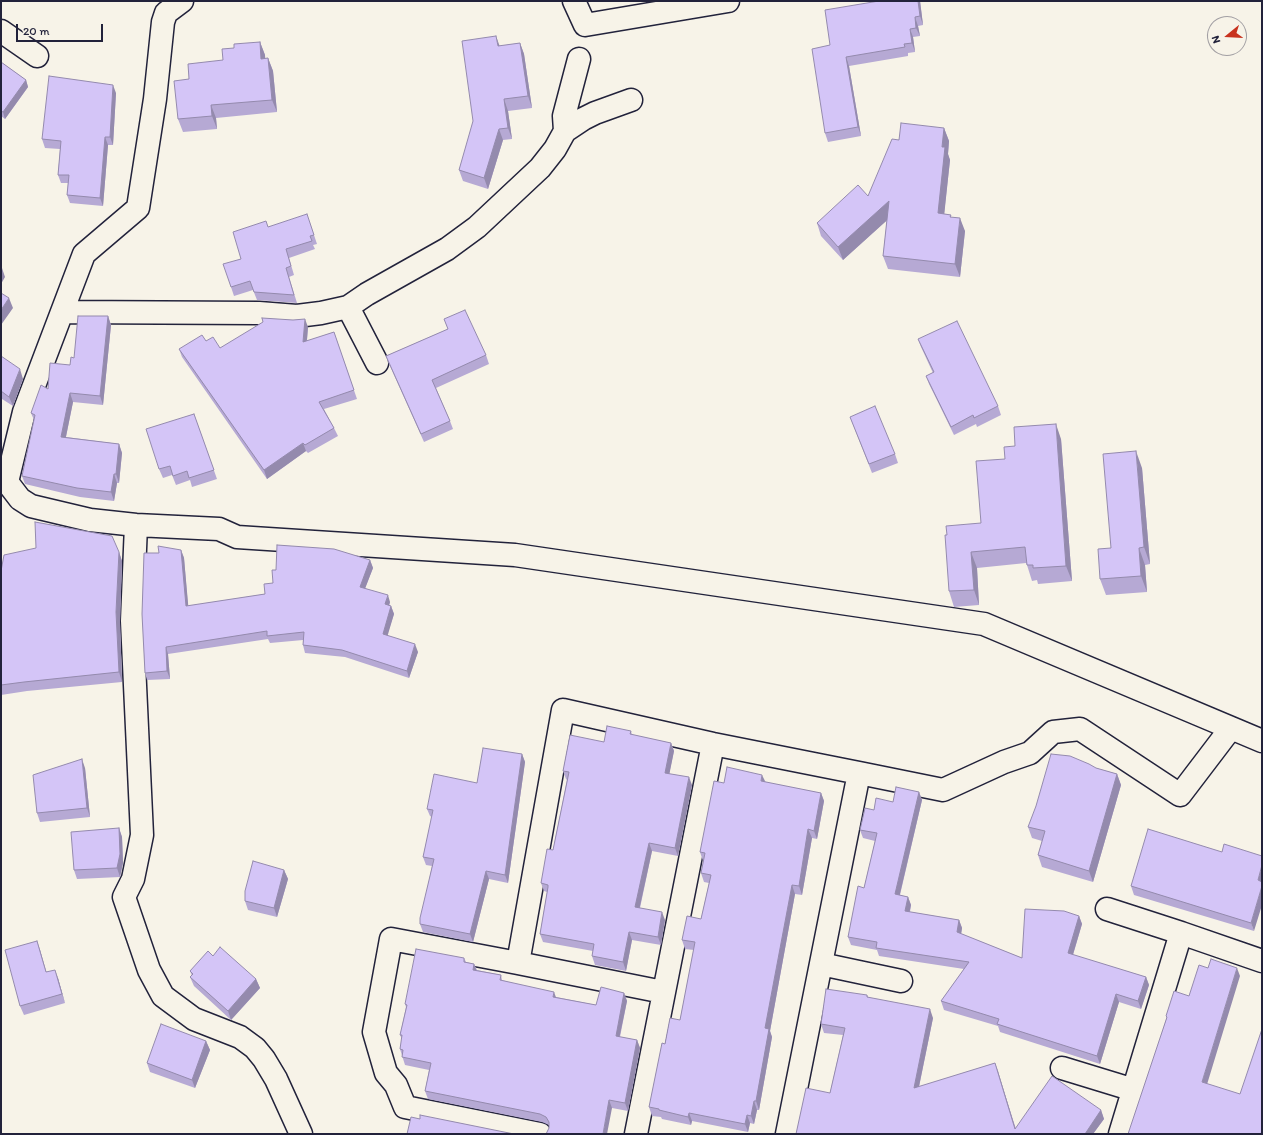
<!DOCTYPE html>
<html>
<head>
<meta charset="utf-8">
<style>
	body { margin:0 }
	#map { position:relative; width:1263px; height:1135px; overflow:hidden; background:#f7f3e8; font-family:Itim,sans-serif }
	canvas { display:block }
	.frame { position:absolute; inset:0; border:2px solid #22223b; pointer-events:none }
	.north { position:absolute; left:1207px; top:16px; width:40px; height:40px; box-sizing:border-box; background:#f7f3e8; border:1px solid #a29fa3; border-radius:50%; rotate:252deg; font-size:11px; font-weight:700; line-height:16px; text-align:center; color:#22223b }
	.north::after { content:''; display:block; margin:auto; width:14px; height:18px; background:#c8321e; clip-path:polygon(50% 0,100% 100%,50% 72%,0 100%) }
	.scale { position:absolute; left:16px; top:24px; width:87px; height:18px; box-sizing:border-box; border:2px solid #22223b; border-top:0; padding-left:5px; font-size:12px; line-height:14px; white-space:nowrap; color:#22223b; -webkit-text-stroke:3px #f7f3e8; paint-order:stroke }
</style>
</head>
<body>
<div id="map">
<canvas width="1263" height="1135"></canvas>
<div class="frame"></div>
<div class="north">N</div>
<div class="scale">20 m</div>
</div>
<script>
const context = document.querySelector('canvas').getContext('2d');
context.lineJoin = 'round';
const shape = rows => new Path2D(rows.map(r => 'M' + r).join(''));
function stroke(path, color, width, dash) { context.strokeStyle = color; context.lineWidth = width; context.lineCap = dash ? 'butt' : 'round'; context.setLineDash(dash || []); context.stroke(path); }
function fill(path, color) { context.fillStyle = color; context.fill(path, 'evenodd'); }
const minor = shape([
	[574,1,585,25,728,1],
	[1,31,37,56],
	[565,131,583,119,595,113,631,100],
	[348,307,377,363],
	[62,312,259,313,297,316,321,313,348,307,367,294,447,249,477,227,540,168,555,149,565,131,564,116,579,59],
	[1,482,7,482,20,499,31,506,90,520,136,525,219,529,237,537,515,555,984,624,1262,741],
	[7,482,24,412,84,254,138,208,155,99,163,22,166,13,182,1],
	[136,525,132,621,142,835,133,879,124,897,149,970,163,996,194,1019,240,1037,255,1048,264,1059,276,1079,301,1134],
	[859,773,943,790,1004,762,1030,753,1053,732,1080,729,1180,795,1231,728],
	[1107,909,1181,933],
	[518,963,391,939,374,1032,386,1073,396,1085,405,1107,540,1134],
	[821,964,901,981],
	[663,992,518,963,563,710,713,744,859,773,787,1134],
	[1062,1068,1134,1090],
	[636,1134,713,744],
	[1120,1134,1181,933,1262,961]
]);
stroke(minor, '#22223b', 25);
stroke(minor, '#f7f3e8', 22);
fill(shape([
	[879,1,920,1,923,25,918,26,920,36,913,37,915,52,908,53,908,56,849,66,861,136,828,142,825,133,830,45],
	[260,42,265,55,265,59,268,58,273,71,277,112,216,118,217,129,183,132,178,119,189,79,223,60,234,48],
	[520,43,524,54,532,108,508,111,512,139,503,140,488,189,463,181,459,170,500,46],
	[1,62,26,80,28,87,5,119,1,116],
	[116,93,113,145,108,145,103,206,70,203,67,195,68,183,61,183,58,175,60,149,45,148,42,139],
	[944,128,949,141,948,154,950,160,944,214,951,215,951,217,965,231,960,277,888,269,883,256,887,220,843,260,821,236,817,223,868,196,899,140],
	[310,223,317,244,313,245,315,249,289,258,294,275,289,277,297,303,257,300,253,290,234,296,231,287,241,259,268,227],
	[108,316,111,325,103,405,73,402,66,437,119,444,122,453,119,483,117,483,114,501,80,497,25,484,22,476,34,420,31,413,48,389,70,365,74,358],
	[444,319,486,355,489,364,436,388,450,421,453,429,424,442,389,364,386,356,448,329],
	[308,327,307,341,334,332,357,399,324,409,334,428,338,436,308,453,306,451,267,479,182,357,179,349,220,348],
	[918,339,998,406,1001,415,977,427,976,424,954,435,929,384,926,376,933,373,921,347],
	[1,356,23,379,13,406,2,399,1,400],
	[194,414,217,479,192,487,190,480,176,485,172,475,163,478,159,469],
	[850,417,895,454,898,463,872,473],
	[1061,439,1072,581,1038,584,1037,580,1032,581,1027,565,1026,563,977,568,979,605,954,607,949,591,981,523,1005,459,1015,446],
	[1142,468,1150,564,1145,565,1147,592,1106,595,1100,579,1111,548],
	[181,550,184,558,188,606,265,594,273,583,370,560,373,568,365,588,390,602,389,606,391,606,394,614,387,635,418,652,409,678,345,657,305,653,303,645,303,640,270,643,268,639,168,654,170,679,147,680,145,673,159,553],
	[119,552,122,561,120,622,122,682,27,691,1,695,1,571],
	[631,731,632,735,671,743,674,751,669,774,692,785,678,856,652,851,640,908,665,920,661,945,632,940,626,971,595,965,592,956,593,951,543,942,540,934,547,892,544,891,541,883,553,850,567,780,566,779,563,771,604,742],
	[522,754,525,762,508,883,489,879,473,942,423,932,420,924,432,866,426,865,423,857,432,817,430,816,427,809,477,783],
	[85,768,90,817,40,822,37,813],
	[1096,768,1117,774,1121,785,1093,882,1042,867,1038,855,1042,841,1032,838,1028,827],
	[765,782,821,793,824,801,817,839,812,838,802,895,795,894,770,1031,772,1037,759,1110,757,1110,754,1124,750,1123,748,1132,692,1121,691,1125,662,1119,661,1117,652,1116,649,1107,665,1044,680,1020,694,950,685,949,682,940,701,919,709,883,704,882,701,873,703,861,700,852,724,783],
	[919,792,922,800,900,895,908,897,911,905,910,912,959,920,962,928,961,934,1022,958,1079,916,1082,924,1073,955,1146,977,1149,985,1141,1009,1119,1002,1100,1064,1000,1032,998,1026,944,1010,941,1001,964,969,879,956,877,950,851,945,848,937,864,888,875,841,863,838,860,830,874,810],
	[119,828,122,837,123,863,120,877,77,879,74,870],
	[1224,844,1254,931,1134,895,1131,886,1222,852],
	[284,870,288,879,277,917,248,910,245,901],
	[37,941,40,950,46,972,58,978,65,1003,24,1015,20,1006],
	[464,958,466,962,474,964,477,970,501,975,502,980,556,997,596,1005,624,993,627,1001,620,1037,637,1040,640,1048,628,1111,612,1108,549,1128,549,1125,542,1122,428,1099,425,1091,429,1070,405,1065,400,1049,402,1039,400,1035,406,1007,405,1004],
	[190,971,256,979,260,988,231,1020,194,986,190,977,192,976],
	[867,995,868,997,933,1018,919,1087,995,1063,1016,1129,1101,1110,1104,1119,1093,1134,796,1134,830,1093,843,1035,824,1033,821,1024],
	[206,1041,210,1050,195,1088,150,1072,147,1063]
]), '#b6a9d4');
fill(shape([
	[918,1,920,1,923,25,920,16],
	[915,17,918,26,920,36,916,28],
	[910,29,913,37,915,52,912,43],
	[496,36,500,47,498,46],
	[260,42,265,55,266,72,261,59],
	[520,43,524,54,532,108,528,96],
	[846,57,849,66,861,136,858,127],
	[268,58,273,71,277,112,272,100],
	[26,80,28,87,5,119,3,112],
	[113,85,116,93,113,145,110,137],
	[504,99,508,111,512,139,508,128],
	[211,105,216,118,217,129,212,116],
	[944,128,949,141,948,154,950,160,943,226,938,213,942,147],
	[499,129,503,140,488,189,484,178],
	[105,137,108,145,103,206,100,198],
	[889,201,894,214,843,260,838,247],
	[960,218,965,231,960,277,955,264],
	[1,268,2,268,5,277,1,284],
	[9,298,13,308,1,325,1,310],
	[108,316,111,325,103,405,100,396],
	[305,319,308,327,306,350,303,342],
	[20,369,23,379,13,406,9,397],
	[70,393,73,402,64,446,61,437],
	[1056,424,1061,439,1072,581,1066,566],
	[303,443,306,451,267,479,264,470],
	[119,444,122,453,119,483,116,474],
	[1136,451,1142,468,1150,564,1144,547],
	[114,474,117,483,114,501,111,492],
	[1139,548,1145,565,1147,592,1141,576],
	[181,550,184,558,189,614,186,606],
	[119,552,122,561,120,622,122,682,119,672,116,612],
	[971,552,977,568,979,605,974,590],
	[370,560,373,568,363,594,360,587],
	[388,595,390,602,387,612,385,604],
	[391,606,394,614,386,641,383,634],
	[415,644,418,652,409,678,407,671],
	[166,647,168,654,170,679,167,671],
	[671,743,674,751,668,781,665,773],
	[522,754,525,762,508,883,505,875],
	[82,759,85,768,90,817,87,808],
	[1117,774,1121,785,1093,882,1089,871],
	[762,775,766,783,761,781],
	[689,777,692,785,678,856,675,848],
	[919,792,922,800,898,902,895,894],
	[821,793,824,801,817,839,814,831],
	[119,828,122,837,123,863,120,877,117,868],
	[808,829,812,838,802,895,799,886],
	[649,843,652,851,638,915,635,907],
	[1262,865,1262,884,1258,880],
	[284,870,288,879,277,917,274,908],
	[486,871,489,879,473,942,470,934],
	[792,885,795,894,770,1031,772,1037,759,1110,756,1101,765,1028],
	[1262,886,1262,905,1254,931,1251,923],
	[908,897,911,905,908,919,905,911],
	[662,912,665,920,661,945,658,937],
	[1079,916,1082,924,1071,961,1068,953],
	[959,920,962,928,960,941,957,932],
	[629,932,632,940,626,971,623,962],
	[37,941,40,950,49,981,46,972],
	[474,964,477,972,473,970],
	[1237,968,1240,976,1205,1091,1202,1082],
	[55,970,58,978,65,1003,62,994],
	[1146,977,1149,985,1141,1009,1138,1001],
	[256,979,260,988,231,1020,228,1011],
	[554,992,557,1000,553,997],
	[624,993,627,1001,618,1044,616,1036],
	[1116,994,1119,1002,1100,1064,1097,1056],
	[930,1009,933,1018,917,1096,914,1088],
	[637,1040,640,1048,628,1111,625,1103],
	[206,1041,210,1050,195,1088,192,1080],
	[995,1063,998,1071,1017,1134,1015,1129],
	[609,1100,612,1108,607,1134,603,1134],
	[754,1101,757,1110,754,1124,751,1116],
	[1101,1110,1104,1119,1093,1134,1085,1134],
	[689,1113,692,1121,691,1125,688,1117],
	[747,1115,750,1123,748,1132,745,1124]
]), '#948aad');
const building = shape([
	[879,1,918,1,920,16,915,17,916,28,910,29,912,43,904,44,905,47,846,57,858,127,825,133,812,49,830,45,825,10,879,1],
	[496,36,498,46,520,43,528,96,504,99,508,128,499,129,484,178,459,170,473,121,462,41,496,36],
	[260,42,261,59,268,58,272,100,211,105,212,116,178,119,174,81,189,79,188,64,223,60,222,49,234,48,234,44,260,42],
	[1,62,26,80,3,112,1,111,1,62],
	[49,76,113,85,110,137,105,137,100,198,67,195,69,175,58,175,61,141,42,139,49,76],
	[901,123,944,128,942,147,945,147,938,213,951,215,950,217,960,218,955,264,883,256,889,201,838,247,817,223,858,185,868,196,892,139,899,140,901,123],
	[307,214,314,235,310,236,312,241,286,249,291,266,286,268,294,295,254,292,250,281,231,287,223,264,241,259,233,232,266,221,268,227,307,214],
	[1,293,9,298,1,310,1,293],
	[465,310,486,355,432,380,450,421,421,434,386,356,448,329,444,319,465,310],
	[78,316,108,316,100,396,70,393,61,437,119,444,116,474,114,474,111,492,77,488,22,476,35,415,31,413,41,385,48,389,50,363,70,365,71,357,74,358,78,316],
	[262,318,293,320,305,319,303,342,334,332,354,390,319,402,334,428,305,445,303,443,264,470,179,349,202,335,206,341,213,337,220,348,263,322,262,318],
	[957,321,998,406,974,418,973,415,951,427,926,376,934,372,918,339,957,321],
	[1,356,20,369,9,397,1,391,1,356],
	[875,406,895,454,869,464,850,417,875,406],
	[194,414,214,470,189,478,187,471,173,476,170,466,159,469,146,429,194,414],
	[1056,424,1066,566,1033,568,1033,565,1027,565,1025,547,971,552,974,590,949,591,945,535,947,535,946,526,981,523,976,461,1005,459,1004,447,1015,446,1014,427,1056,424],
	[1136,451,1144,547,1139,548,1141,576,1100,579,1098,549,1111,548,1103,454,1136,451],
	[35,522,112,536,119,552,116,612,119,672,24,682,1,685,1,571,4,555,36,548,35,522],
	[277,545,334,549,370,560,360,587,388,595,385,604,391,606,383,634,415,644,407,671,342,650,303,645,304,632,267,636,267,631,166,647,167,671,145,673,142,614,144,553,159,553,158,546,181,550,186,606,265,594,264,584,273,583,272,570,276,570,277,545],
	[607,726,631,731,630,734,671,743,665,773,689,777,675,848,649,843,635,907,662,912,658,937,629,932,623,962,592,956,594,944,540,934,548,887,548,885,541,883,547,849,553,850,569,772,563,771,570,735,604,742,607,726],
	[483,748,522,754,505,875,486,871,470,934,420,924,420,918,434,859,423,857,433,810,427,809,434,774,477,783,483,748],
	[1051,754,1070,756,1089,764,1096,768,1117,774,1089,871,1038,855,1045,831,1028,827,1036,806,1051,754],
	[82,759,87,808,37,813,33,775,82,759],
	[727,767,762,775,761,781,821,793,814,831,808,829,799,886,792,885,765,1028,769,1029,756,1101,754,1101,751,1116,747,1115,745,1124,689,1113,688,1117,659,1110,659,1109,649,1107,662,1043,665,1044,670,1018,680,1020,695,942,682,940,687,916,701,919,711,875,701,873,705,853,700,852,714,781,724,783,727,767],
	[896,787,919,792,895,894,908,897,905,911,959,920,957,932,1022,958,1025,909,1064,911,1079,916,1068,953,1146,977,1138,1001,1116,994,1097,1056,997,1024,999,1019,941,1001,969,962,876,948,877,942,848,937,858,886,864,888,877,833,860,830,865,808,874,810,876,798,893,802,896,787],
	[119,828,120,854,117,868,74,870,71,832,119,828],
	[1148,829,1222,852,1224,844,1262,856,1262,865,1258,880,1262,882,1262,886,1251,923,1131,886,1148,829],
	[253,861,284,870,274,908,245,901,245,891,253,861],
	[37,941,46,972,55,970,62,994,20,1006,5,950,37,941],
	[220,947,256,979,228,1011,190,977,193,974,190,971,208,951,213,956,220,947],
	[416,949,464,958,464,962,474,964,473,970,501,975,500,980,554,992,553,997,596,1005,601,987,624,993,616,1036,637,1040,625,1103,609,1100,603,1134,546,1134,549,1128,549,1122,546,1117,540,1114,425,1091,431,1063,402,1057,403,1050,400,1049,402,1035,400,1035,407,1005,405,1004,416,949],
	[1211,959,1237,968,1202,1082,1240,1094,1262,1029,1262,1130,1261,1134,1128,1134,1167,1017,1166,1016,1174,991,1189,996,1199,965,1208,968,1211,959],
	[826,989,867,995,867,997,930,1009,914,1088,995,1063,1015,1129,1052,1076,1101,1110,1085,1134,796,1134,806,1088,830,1093,845,1028,821,1024,826,989],
	[161,1024,206,1041,192,1080,147,1063,161,1024],
	[420,1115,514,1134,407,1134,411,1117,420,1119,420,1115]
]);
fill(building, '#d4c5f7');
stroke(building, '#948aad', 1);
</script>
</body>
</html>
